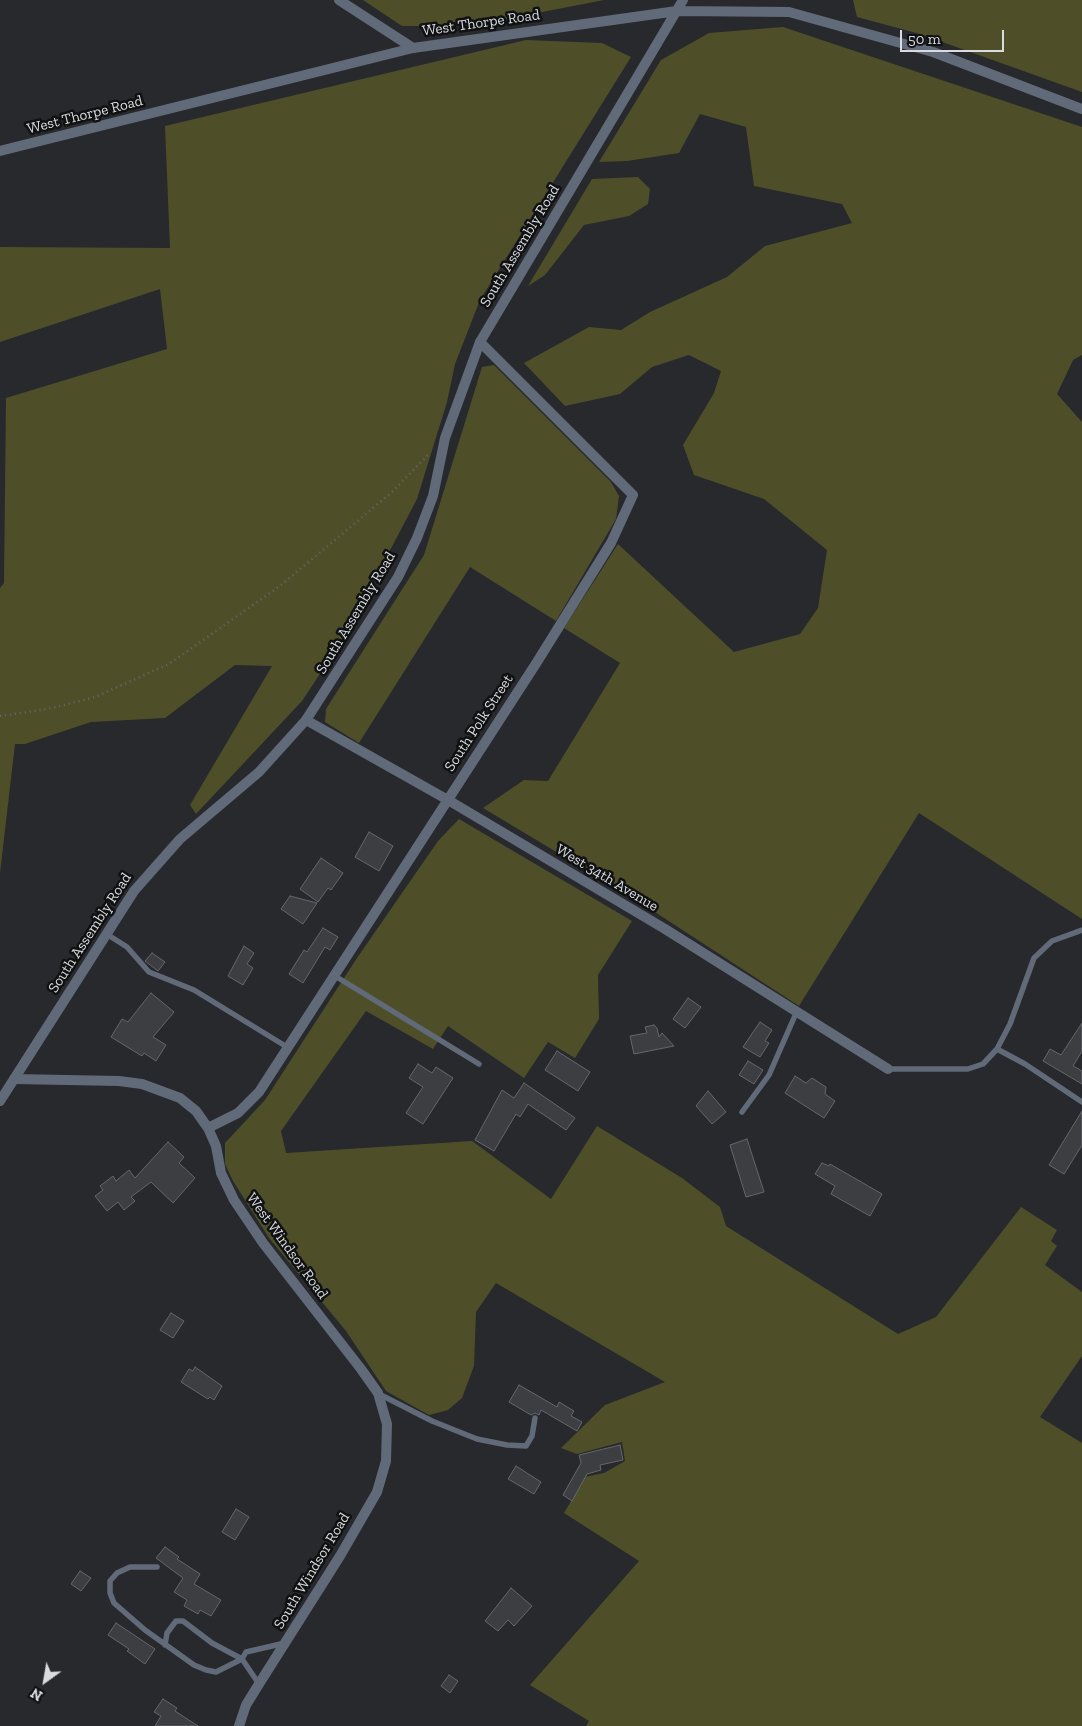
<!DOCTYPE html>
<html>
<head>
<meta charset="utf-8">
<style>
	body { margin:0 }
	#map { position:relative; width:1082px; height:1726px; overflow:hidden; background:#27292c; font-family:"Zilla Slab",serif }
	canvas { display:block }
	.north { position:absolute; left:20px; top:1656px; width:50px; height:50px; -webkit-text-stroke:4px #101113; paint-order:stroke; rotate:212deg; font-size:14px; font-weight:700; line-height:20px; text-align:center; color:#dadbde }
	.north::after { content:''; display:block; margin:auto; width:18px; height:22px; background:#dadbde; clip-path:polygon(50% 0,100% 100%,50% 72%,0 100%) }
	.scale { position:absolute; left:900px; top:30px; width:104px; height:22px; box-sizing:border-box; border:2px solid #dadbde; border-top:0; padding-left:6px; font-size:15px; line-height:18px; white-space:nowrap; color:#dadbde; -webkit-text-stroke:4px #101113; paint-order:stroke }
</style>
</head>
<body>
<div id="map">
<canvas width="1082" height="1726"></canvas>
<div class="north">N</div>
<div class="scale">50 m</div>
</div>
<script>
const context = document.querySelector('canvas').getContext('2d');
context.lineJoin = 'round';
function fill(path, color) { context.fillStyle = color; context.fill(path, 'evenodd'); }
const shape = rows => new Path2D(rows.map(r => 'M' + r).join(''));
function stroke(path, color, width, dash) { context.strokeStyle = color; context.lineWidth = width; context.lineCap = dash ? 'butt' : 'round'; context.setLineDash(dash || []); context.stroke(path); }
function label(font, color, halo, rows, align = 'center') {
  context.font = font + ' "Zilla Slab",serif'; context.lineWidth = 5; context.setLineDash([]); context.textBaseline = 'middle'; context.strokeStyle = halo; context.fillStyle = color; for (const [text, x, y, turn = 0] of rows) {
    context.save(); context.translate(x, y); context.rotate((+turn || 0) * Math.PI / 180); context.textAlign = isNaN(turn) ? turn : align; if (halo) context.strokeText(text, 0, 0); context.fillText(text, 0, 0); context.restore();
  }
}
fill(shape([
	[363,0,604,0,470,26,402,26],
	[853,0,1082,0,1082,92,920,34,857,17],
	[783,27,1082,127,1082,355,1073,360,1057,394,1082,422,1082,919,919,813,799,1006,638,901,483,808,524,780,548,781,620,663,564,628,618,544,734,652,800,634,818,608,827,550,764,499,694,475,683,445,714,393,721,371,689,355,652,367,620,394,565,406,524,363,589,327,621,330,650,312,727,277,765,246,852,223,842,204,754,186,746,127,700,114,679,153,627,161,599,162,661,60,709,33],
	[526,40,602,43,631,57,480,300,455,364,447,402,417,499,345,636,302,701,196,814,190,805,272,666,235,665,165,718,91,722,25,744,15,744,0,873,0,588,4,583,6,398,167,349,160,289,0,342,0,247,170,248,165,126],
	[638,177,650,189,648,204,629,216,584,225,545,275,528,286,592,179],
	[494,365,611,482,619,496,616,519,556,621,470,567,359,743,325,722,326,709,424,555,482,367],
	[459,819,632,921,598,975,599,1019,575,1058,548,1042,524,1078,448,1026,433,1049,366,1011,281,1131,286,1153,472,1141,551,1199,597,1126,682,1178,720,1207,726,1226,898,1334,936,1317,1021,1207,1057,1230,1051,1241,1057,1246,1045,1265,1082,1292,1082,1356,1040,1417,1082,1443,1082,1726,586,1726,589,1721,530,1685,639,1561,564,1513,585,1477,604,1473,625,1461,622,1442,577,1454,561,1448,605,1405,665,1382,496,1283,476,1312,474,1366,462,1398,448,1410,429,1415,386,1391,346,1331,269,1238,233,1181,225,1164,225,1143,265,1100,357,958,438,841]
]), '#4e4f29');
const building = shape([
	[369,832,393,846,379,871,355,857,369,832],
	[321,858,343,873,331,890,328,888,318,902,300,889,321,858],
	[290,896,317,903,303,924,281,909,290,896],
	[323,928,338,937,330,950,325,947,303,983,289,974,304,950,307,952,323,928],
	[244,946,254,953,247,964,253,968,243,985,228,976,244,946],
	[152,953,165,962,158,971,145,961,152,953],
	[151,993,174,1012,153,1037,166,1045,156,1061,144,1053,142,1056,111,1037,122,1019,128,1022,151,993],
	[688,998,701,1007,685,1028,673,1019,688,998],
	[760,1022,772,1030,765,1041,769,1043,760,1057,743,1047,760,1022],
	[1082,1023,1082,1051,1073,1066,1082,1071,1082,1084,1043,1061,1050,1049,1061,1055,1082,1023],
	[654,1025,657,1028,659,1037,662,1033,674,1046,634,1054,630,1036,647,1033,645,1027,654,1025],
	[557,1051,590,1072,578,1091,545,1070,557,1051],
	[748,1061,763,1070,754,1084,739,1075,748,1061],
	[418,1064,432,1073,436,1067,453,1078,423,1124,406,1113,423,1087,409,1078,418,1064],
	[795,1076,806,1083,812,1078,826,1087,825,1094,835,1101,824,1118,785,1093,795,1076],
	[524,1083,575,1118,566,1130,528,1104,520,1117,516,1114,494,1151,475,1140,502,1090,514,1098,524,1083],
	[708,1091,726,1112,712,1124,696,1106,708,1091],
	[1082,1111,1082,1145,1064,1174,1049,1165,1082,1111],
	[747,1139,764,1192,746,1197,730,1145,747,1139],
	[168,1142,184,1157,179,1163,195,1178,173,1203,151,1182,131,1197,135,1201,124,1210,118,1202,107,1211,95,1196,103,1190,100,1186,113,1176,116,1181,129,1170,135,1178,168,1142],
	[822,1163,829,1166,830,1164,882,1194,870,1216,831,1194,835,1186,815,1174,822,1163],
	[171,1313,184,1321,173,1338,160,1330,171,1313],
	[195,1367,222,1386,214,1400,210,1397,208,1399,181,1382,189,1369,193,1371,195,1367],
	[519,1385,557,1407,559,1402,574,1411,571,1416,582,1422,577,1431,541,1410,539,1415,535,1413,531,1415,509,1402,519,1385],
	[620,1445,623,1460,600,1465,601,1470,587,1474,572,1501,563,1495,581,1463,579,1455,620,1445],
	[516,1466,541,1482,534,1494,508,1479,516,1466],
	[236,1509,249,1517,235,1540,222,1532,236,1509],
	[165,1547,179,1557,177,1559,200,1574,194,1584,221,1600,211,1616,200,1610,198,1614,184,1606,187,1600,174,1592,183,1578,156,1558,165,1547],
	[80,1571,91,1578,81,1591,71,1584,80,1571],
	[511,1588,532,1606,514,1626,508,1620,498,1631,485,1621,511,1588],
	[116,1623,155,1649,145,1664,127,1651,129,1649,108,1635,116,1623],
	[449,1675,458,1681,450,1693,441,1686,449,1675],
	[163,1699,177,1708,175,1711,198,1726,155,1726,161,1716,154,1712,163,1699]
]);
fill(building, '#3c3e42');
stroke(building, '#65676c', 1);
stroke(shape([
	[0,716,48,709,95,697,169,664,280,586,391,493,429,454]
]), '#66686b', 2.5, [1, 4]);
stroke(shape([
	[105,933,127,947,149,972,194,990,287,1047],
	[335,976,479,1064],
	[997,1049,1025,1064,1082,1102],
	[888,1069,968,1069,983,1064,997,1049,1010,1024,1034,958,1052,941,1082,930],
	[742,1112,769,1075,797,1011],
	[379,1394,432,1421,477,1439,507,1445,526,1446,532,1436,535,1418],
	[157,1567,130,1567,117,1573,110,1581,110,1593,114,1603,145,1630,194,1665,206,1670,216,1672,242,1659],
	[165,1645,167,1633,176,1621,183,1621,212,1643,242,1659],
	[259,1684,242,1659,246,1652,285,1643]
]), '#616a79', 5.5);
stroke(shape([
	[339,0,413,48],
	[306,720,448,800,665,929,888,1069],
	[14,1079,119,1081,142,1084,180,1098,196,1111,208,1128,216,1146,221,1173,234,1200,263,1243,361,1369,378,1393,387,1424,386,1461,377,1492,340,1556,259,1684,246,1705,239,1726],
	[208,1128,238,1113,259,1092,537,662,611,543,633,495,480,342]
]), '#616a79', 10);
stroke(shape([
	[0,151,413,48,677,11,789,12,933,52,1082,109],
	[0,1101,134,891,180,839,259,772,306,720,398,577,417,538,433,496,445,438,480,342,683,0]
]), '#616a79', 10);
label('15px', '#dadbde', '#101113', [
	["West Thorpe Road",481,23,-8],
	["West Thorpe Road",85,115,-14],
	["South Assembly Road",520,246,-59],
	["South Assembly Road",356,613,-59],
	["South Polk Street",479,723,-57],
	["West 34th Avenue",607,878,31],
	["South Assembly Road",90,933,-57],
	["West Windsor Road",287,1246,54],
	["South Windsor Road",312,1571,-59]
]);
</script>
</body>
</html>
